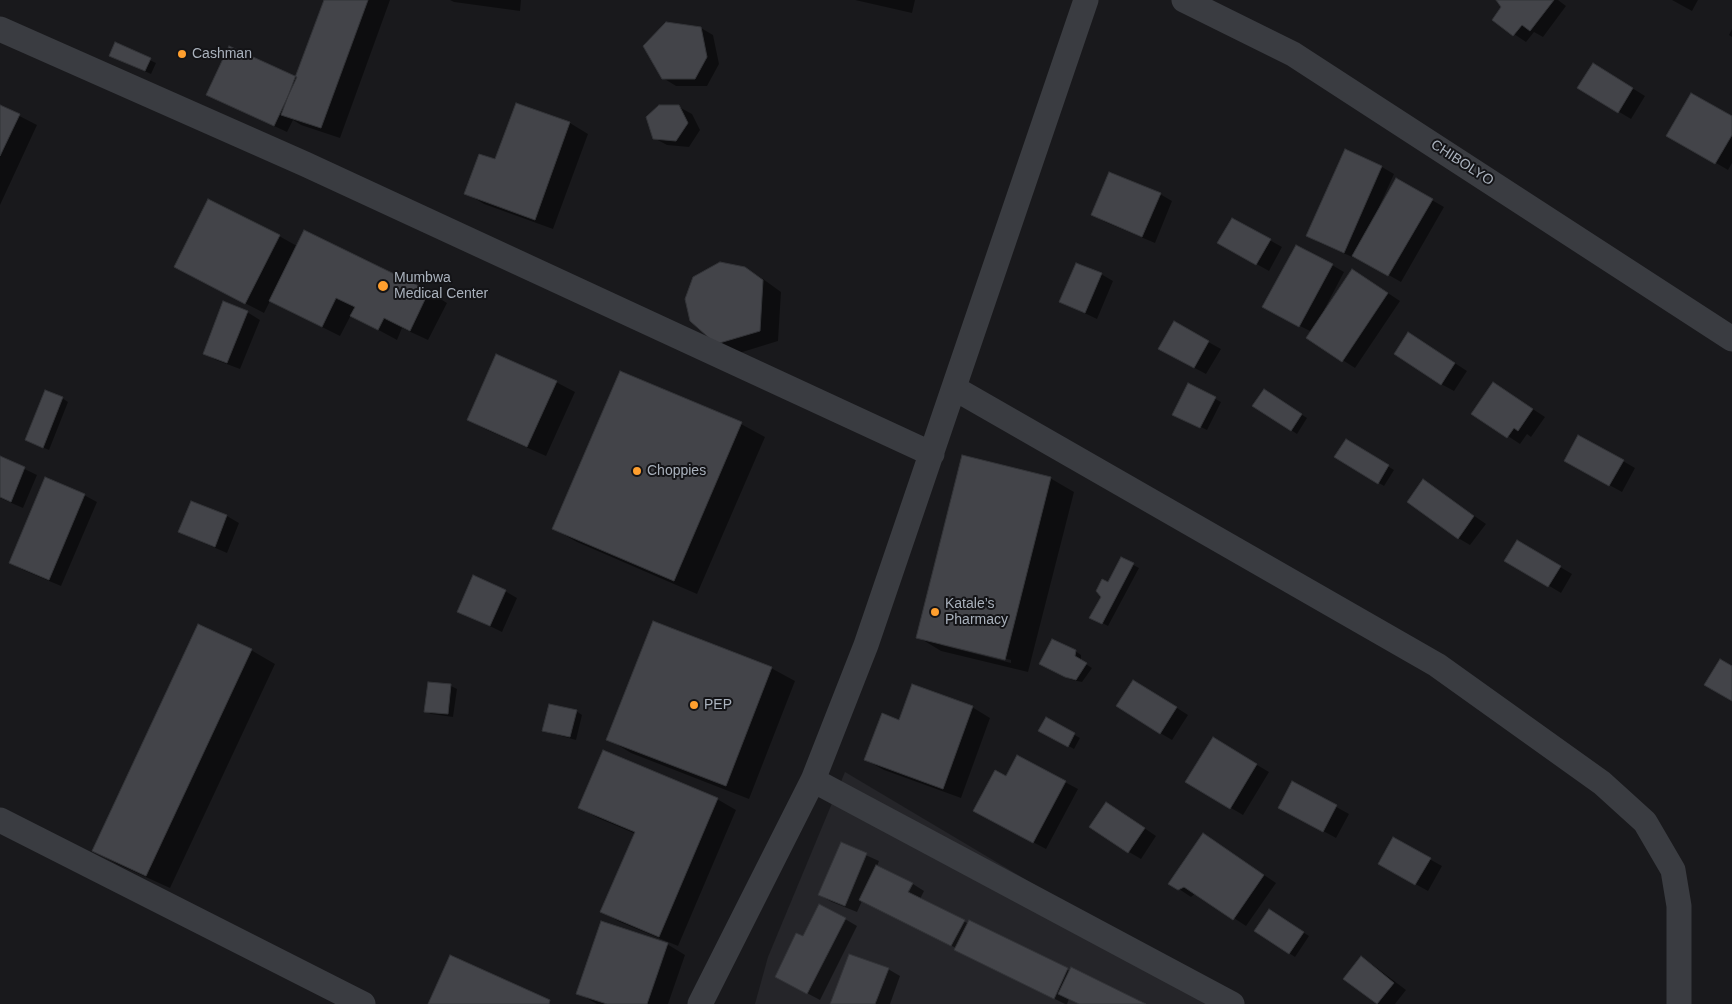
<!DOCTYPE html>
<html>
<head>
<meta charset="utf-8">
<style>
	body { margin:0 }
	canvas { display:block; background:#19191c }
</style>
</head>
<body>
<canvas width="1732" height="1004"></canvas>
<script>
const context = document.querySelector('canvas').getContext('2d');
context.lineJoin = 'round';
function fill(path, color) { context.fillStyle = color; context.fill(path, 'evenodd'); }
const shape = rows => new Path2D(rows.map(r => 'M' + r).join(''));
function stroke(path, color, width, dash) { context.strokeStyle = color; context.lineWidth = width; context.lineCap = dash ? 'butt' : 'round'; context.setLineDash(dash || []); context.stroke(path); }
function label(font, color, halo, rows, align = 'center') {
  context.font = font + ' Arial,sans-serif'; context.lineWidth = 4; context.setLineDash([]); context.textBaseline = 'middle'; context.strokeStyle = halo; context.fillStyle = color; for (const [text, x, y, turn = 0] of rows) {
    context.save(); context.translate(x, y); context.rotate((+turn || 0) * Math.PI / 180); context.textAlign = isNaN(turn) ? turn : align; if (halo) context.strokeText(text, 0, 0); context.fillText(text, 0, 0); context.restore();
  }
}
fill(shape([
	[845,772,1235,1004,755,1004,768,957]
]), '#252529');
fill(shape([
	[325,0,390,0,340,138,301,125,293,120,287,132,207,95,297,79],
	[450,0,521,0,520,11,454,2],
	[855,0,915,0,912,13],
	[1497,0,1558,0,1566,6,1543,37,1534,32,1526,42,1493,20,1503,7],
	[1672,0,1698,0,1692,11],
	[701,28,713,35,719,64,707,86,676,86,663,78],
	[1732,29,1732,37,1729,35],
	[116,44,156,63,151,74,116,58],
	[1606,72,1645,96,1631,119,1579,88],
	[517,104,570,123,588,134,553,229,484,204,466,193,496,161],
	[0,106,37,125,0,205],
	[679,107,692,114,700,130,689,147,667,145,654,138],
	[1732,118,1732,163,1728,170,1668,135],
	[1382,167,1394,174,1379,207,1381,208,1397,180,1444,207,1401,282,1357,257,1357,259,1320,243,1308,236],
	[1160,194,1172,201,1155,243,1105,222,1093,215],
	[1232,219,1282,247,1269,271,1219,243],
	[304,232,429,292,447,303,428,340,402,328,397,340,351,315,340,336,270,301,264,313,175,267,279,236,297,246],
	[1332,265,1344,272,1324,310,1326,311,1365,278,1400,301,1355,368,1308,338,1312,332,1276,314],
	[745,268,763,279,781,292,778,341,736,354,717,343],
	[1101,274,1113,281,1097,319,1061,302],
	[247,312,260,320,240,369,216,360,204,353],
	[1174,323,1221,349,1206,374,1172,356],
	[1421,341,1467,371,1454,391,1441,384],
	[621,373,741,424,765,437,697,594,577,542,554,529],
	[556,382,575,392,546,456,487,430,468,420],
	[1493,383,1545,417,1531,437,1527,434,1520,444,1473,413],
	[1189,385,1221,402,1207,430,1180,417],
	[1270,394,1307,418,1297,434,1291,430],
	[62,398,68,402,49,450,32,443],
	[1346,440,1394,470,1384,486,1336,457],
	[0,457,37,475,23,508,0,498],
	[1623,461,1635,468,1622,492,1578,468],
	[1050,478,1074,492,1028,672,941,651,918,637],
	[941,643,1011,660,1011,663,941,645],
	[1424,481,1486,524,1470,545,1458,538],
	[84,495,97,502,61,586,23,570,11,563],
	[192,502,227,516,239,523,227,553,192,538,180,531],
	[1518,542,1572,574,1561,593,1506,560],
	[1122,559,1139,568,1108,626,1091,617],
	[505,591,517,598,502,632,459,611],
	[199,626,251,650,275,664,170,888,117,864,94,851],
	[1075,651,1081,655,1081,661,1092,668,1082,682,1072,680,1046,667],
	[771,668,795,681,749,799,631,753,608,739],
	[451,686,457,689,453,717,431,714,425,711],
	[1146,688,1188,715,1172,740,1160,733],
	[972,707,990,718,961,798,884,770,866,760,900,721],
	[576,711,582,715,576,740,550,733,544,730],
	[1046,719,1080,738,1074,749,1040,730],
	[1213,739,1269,772,1243,815,1187,782],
	[1018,757,1078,789,1046,849,987,818],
	[1293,783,1349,814,1336,838,1292,814],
	[717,799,736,810,678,946,620,922,602,912,636,834,598,818,580,808],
	[1119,811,1156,836,1141,859,1129,852],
	[1203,834,1276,883,1246,926,1196,893,1191,897,1179,889],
	[1393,839,1442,866,1428,891,1379,864],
	[841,844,879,861,877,866,904,897,906,898,913,884,924,891,920,899,969,924,970,921,1070,971,1143,1004,1079,1004,1069,999,1067,1004,1065,1004,968,956,956,948,862,901,857,912,832,902,819,895],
	[1275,914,1309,936,1295,957,1256,931],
	[845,919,857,926,820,1000,788,983,803,938],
	[667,944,685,955,668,1004,597,1004,578,993],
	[1361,958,1373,965,1406,990,1395,1004,1378,1004,1345,979],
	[888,969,900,976,890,1004,832,1004]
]), '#0007');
const building = shape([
	[324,0,368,0,321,128,281,115,324,0],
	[1496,0,1554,0,1530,31,1522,25,1513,36,1492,20,1501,7,1496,0],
	[666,22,701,27,707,57,695,79,662,79,643,46,666,22],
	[115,42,151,58,145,71,109,56,115,42],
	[229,46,297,77,274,126,206,95,229,46],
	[1593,63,1633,88,1618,113,1577,88,1593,63],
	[1691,93,1732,116,1732,135,1715,164,1666,136,1691,93],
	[516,103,570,122,535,220,464,194,479,154,495,159,516,103],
	[0,105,20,114,0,156,0,105],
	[659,105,679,105,688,123,676,141,653,139,646,117,659,105],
	[1345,149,1382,166,1344,253,1306,236,1345,149],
	[1109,172,1161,193,1142,237,1091,215,1109,172],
	[1396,178,1433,199,1388,276,1352,256,1396,178],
	[208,199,280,235,245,304,174,267,208,199],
	[1232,218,1271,239,1256,265,1217,243,1232,218],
	[304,230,429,291,410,331,384,318,378,330,350,316,355,307,336,298,322,327,269,301,304,230],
	[1296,245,1333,264,1299,327,1262,307,1296,245],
	[720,262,745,267,763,280,760,331,716,344,690,321,685,299,693,277,720,262],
	[1076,263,1102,273,1085,313,1059,302,1076,263],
	[1352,269,1388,293,1342,362,1306,338,1352,269],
	[223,301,248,311,227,363,203,354,223,301],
	[1174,321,1209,341,1194,368,1158,349,1174,321],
	[1408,332,1455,363,1441,385,1394,354,1408,332],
	[496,354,557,381,527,447,467,420,496,354],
	[620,371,742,422,674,581,552,529,620,371],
	[1493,382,1533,409,1518,431,1514,428,1507,438,1471,414,1493,382],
	[1188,383,1216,397,1200,428,1172,415,1188,383],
	[1264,389,1302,414,1291,431,1252,406,1264,389],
	[45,390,63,397,43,448,25,440,45,390],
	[1578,435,1624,460,1609,486,1564,461,1578,435],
	[1346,439,1389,465,1378,484,1334,457,1346,439],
	[962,455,1051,477,1005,660,916,638,962,455],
	[0,456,25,467,11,502,0,497,0,456],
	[45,477,85,494,49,580,9,563,45,477],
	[1423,479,1474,516,1458,539,1407,502,1423,479],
	[191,501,227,515,215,547,178,532,191,501],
	[1517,540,1561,566,1548,587,1504,561,1517,540],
	[1121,557,1134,563,1102,624,1089,618,1101,597,1096,591,1102,579,1108,582,1121,557],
	[473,575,506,590,490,626,457,612,473,575],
	[653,621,772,667,726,786,606,740,653,621],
	[198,624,252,649,146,876,92,851,198,624],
	[1052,639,1076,650,1075,656,1087,663,1076,680,1065,677,1039,664,1052,639],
	[1720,659,1732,666,1732,701,1704,685,1720,659],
	[1133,680,1177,707,1160,734,1116,706,1133,680],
	[428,682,451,684,448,714,424,712,428,682],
	[912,684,973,706,943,789,864,760,882,713,899,720,912,684],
	[549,704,577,710,570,737,542,731,549,704],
	[1046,717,1075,733,1068,747,1038,731,1046,717],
	[1213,737,1257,764,1230,809,1185,782,1213,737],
	[603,750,718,798,659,937,600,912,635,832,578,808,603,750],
	[1017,755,1066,781,1033,843,973,811,995,770,1006,776,1017,755],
	[1292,781,1337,805,1323,832,1278,808,1292,781],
	[1106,802,1145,828,1128,853,1089,827,1106,802],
	[1203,833,1264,875,1233,920,1184,887,1178,890,1168,884,1203,833],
	[1393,837,1431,858,1415,885,1378,864,1393,837],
	[841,842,867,853,845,906,818,895,841,842],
	[876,865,913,883,908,892,965,920,951,946,859,900,876,865],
	[819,904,846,918,807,994,775,977,796,933,803,936,819,904],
	[1269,909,1304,932,1289,954,1254,931,1269,909],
	[969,920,1068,968,1054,999,954,950,969,920],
	[601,921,668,943,647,1004,607,1004,576,994,601,921],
	[849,954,889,968,875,1004,830,1004,849,954],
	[450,955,550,1000,549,1004,428,1004,450,955],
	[1361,956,1394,983,1377,1004,1343,979,1361,956],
	[1071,967,1146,1004,1079,1004,1058,994,1071,967]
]);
fill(building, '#434449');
stroke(building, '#333438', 1);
stroke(shape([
	[1184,0,1293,54,1732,339],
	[0,29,305,164,932,454],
	[954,388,1437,665,1602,783,1645,822,1673,870,1679,906,1679,1004],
	[813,780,1232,1004],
	[0,820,363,1004],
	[700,1004,813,780,866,645,1086,0]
]), '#3a3c41', 25);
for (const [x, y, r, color] of [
	[182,54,5,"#ff9f2e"],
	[383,286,6,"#ff9f2e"],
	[637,471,5,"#ff9f2e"],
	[935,612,5,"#ff9f2e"],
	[694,705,5,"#ff9f2e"]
]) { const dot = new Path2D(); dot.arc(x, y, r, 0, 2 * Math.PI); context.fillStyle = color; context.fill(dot); stroke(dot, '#141417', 2); }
label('14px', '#aab2bd', '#141417', [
	["Cashman",192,54],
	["Mumbwa",394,278],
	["Medical Center",394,294],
	["Choppies",647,471],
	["Katale’s",945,604],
	["Pharmacy",945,620],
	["PEP",704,705]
], 'left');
label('14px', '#aab2bd', '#141417', [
	["CHIBOLYO",1462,163,33]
]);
</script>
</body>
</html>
